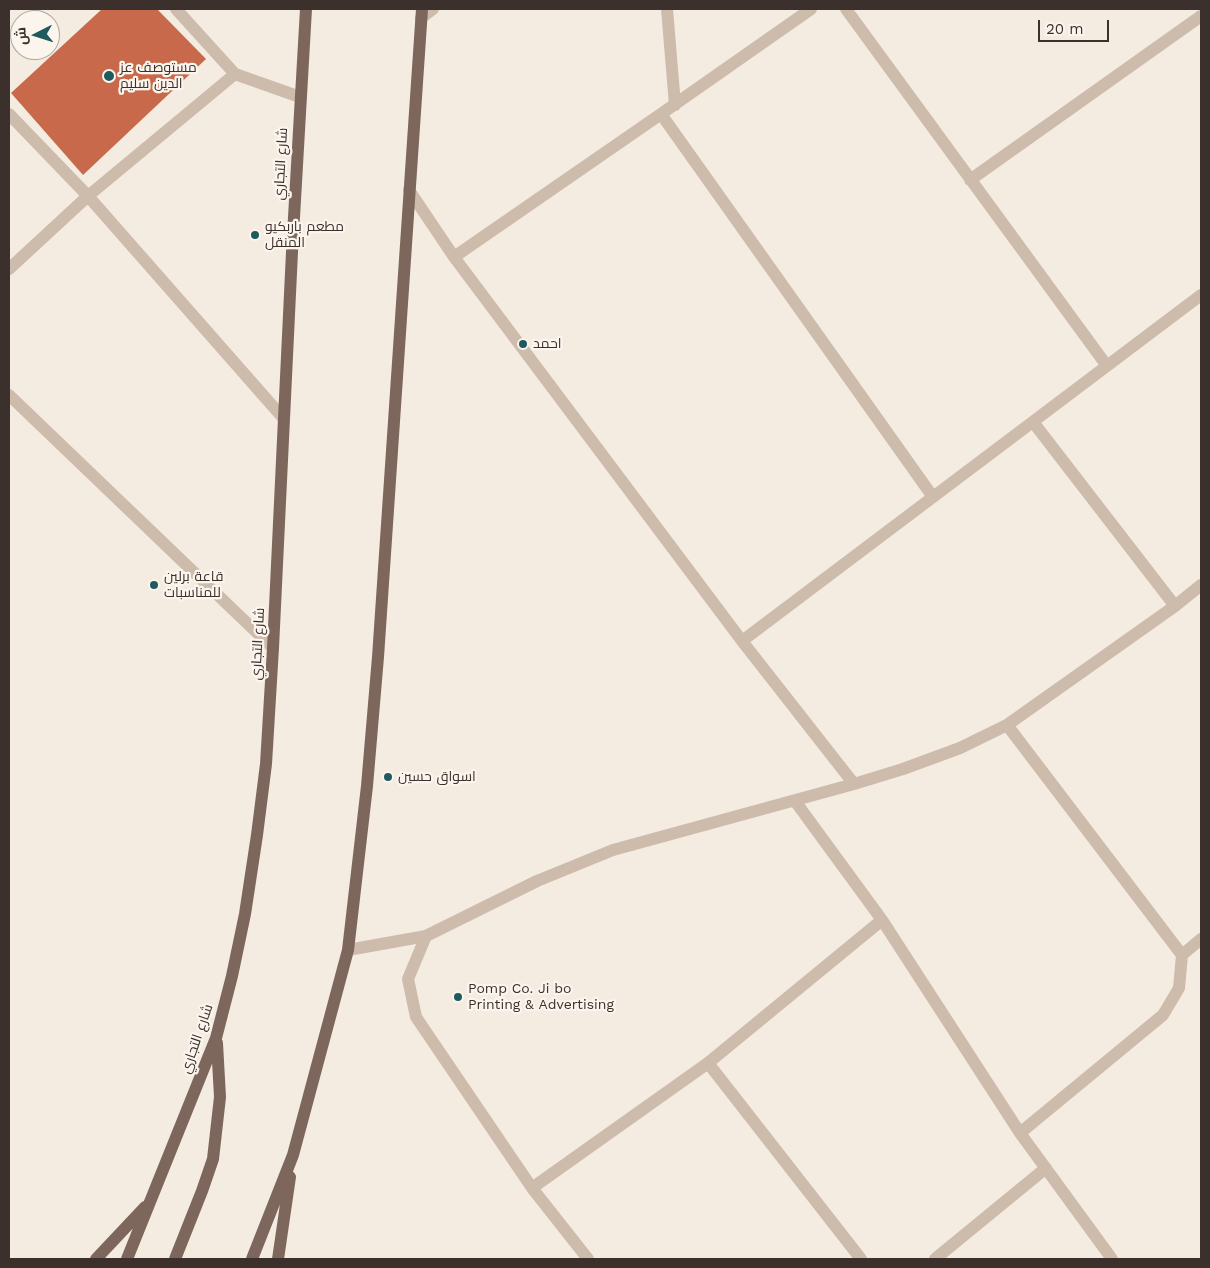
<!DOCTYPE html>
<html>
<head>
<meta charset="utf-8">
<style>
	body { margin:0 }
	#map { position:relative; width:1210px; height:1268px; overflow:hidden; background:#f4ebe1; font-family:"Work Sans",Cairo,sans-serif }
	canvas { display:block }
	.frame { position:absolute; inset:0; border:10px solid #3b302b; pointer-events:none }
	.north { position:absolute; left:10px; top:10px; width:50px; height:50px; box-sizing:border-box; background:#fbf5ee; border:1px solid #aea6a0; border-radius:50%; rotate:265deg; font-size:14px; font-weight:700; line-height:20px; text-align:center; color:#3b302b }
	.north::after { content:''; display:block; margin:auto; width:18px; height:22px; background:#1f5a5e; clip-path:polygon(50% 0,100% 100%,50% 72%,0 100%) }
	.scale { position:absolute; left:1038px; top:20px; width:71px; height:22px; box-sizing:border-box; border:2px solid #3b302b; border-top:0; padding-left:6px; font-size:15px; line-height:18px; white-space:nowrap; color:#3b302b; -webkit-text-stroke:4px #fbf5ee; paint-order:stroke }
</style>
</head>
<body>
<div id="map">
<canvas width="1210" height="1268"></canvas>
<div class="frame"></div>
<div class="north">ش</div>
<div class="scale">20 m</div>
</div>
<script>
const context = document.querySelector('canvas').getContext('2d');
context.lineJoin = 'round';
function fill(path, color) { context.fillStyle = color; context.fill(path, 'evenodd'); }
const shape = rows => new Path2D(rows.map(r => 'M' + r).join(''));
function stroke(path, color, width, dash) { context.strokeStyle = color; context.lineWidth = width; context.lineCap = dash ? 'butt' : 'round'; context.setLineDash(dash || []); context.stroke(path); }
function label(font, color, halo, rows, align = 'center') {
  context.font = font + ' "Work Sans",Cairo,sans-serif'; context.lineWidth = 4.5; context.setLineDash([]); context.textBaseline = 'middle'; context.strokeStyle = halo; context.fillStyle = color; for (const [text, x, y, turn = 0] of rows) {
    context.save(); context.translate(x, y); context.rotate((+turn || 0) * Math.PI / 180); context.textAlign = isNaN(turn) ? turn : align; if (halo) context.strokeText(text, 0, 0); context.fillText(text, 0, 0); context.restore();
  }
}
fill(shape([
	[102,9,157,9,206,59,83,175,11,93]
]), '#c8694b');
stroke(shape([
	[176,9,235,74,300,97],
	[667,9,675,105],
	[846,9,1107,366],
	[421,18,433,9],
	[9,114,88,196,284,419],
	[661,114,933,497],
	[970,180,1201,16],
	[409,190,454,257,742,641,854,784],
	[454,257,661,114,811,9],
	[9,269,88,196,235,74],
	[9,395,273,648],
	[1033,422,1175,606],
	[742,641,1201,295],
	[1007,725,1182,955,1179,988,1163,1015,1020,1133],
	[795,801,882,920,1020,1133,1112,1259],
	[348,950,426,936],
	[1182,955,1201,939],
	[708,1063,861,1259],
	[532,1188,708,1063,882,920],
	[588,1259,532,1188,416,1017,408,979,426,936,537,881,613,850,854,784,903,769,960,748,1007,725,1175,606,1201,585],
	[935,1259,1046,1168]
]), '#cdbbac', 12);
stroke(shape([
	[96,1259,145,1207],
	[127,1259,216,1038,232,976,245,914,257,835,266,764,273,648,292,252,306,9],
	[175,1259,202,1191,213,1159,220,1097,217,1043],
	[252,1259,293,1155,348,950,367,786,378,657,422,9],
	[278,1259,290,1177]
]), '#7d675c', 12);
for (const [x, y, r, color] of [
	[109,76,6,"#1f5a5e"],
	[255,235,5,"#1f5a5e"],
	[523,344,5,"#1f5a5e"],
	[154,585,5,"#1f5a5e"],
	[388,777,5,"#1f5a5e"],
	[458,997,5,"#1f5a5e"]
]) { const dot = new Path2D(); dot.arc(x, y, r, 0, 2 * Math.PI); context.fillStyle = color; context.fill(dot); stroke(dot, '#fbf5ee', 2); }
label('14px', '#3b302b', '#fbf5ee', [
	["مستوصف عز",120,68],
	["الدين سليم",120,84],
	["مطعم باربكيو",265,227],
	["المنقل",265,243],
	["احمد",533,344],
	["قاعة برلين",164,577],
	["للمناسبات",164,593],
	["اسواق حسين",398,777],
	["Pomp Co. Ji bo",468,989],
	["Printing & Advertising",468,1005]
], 'left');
label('14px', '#3b302b', '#fbf5ee', [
	["شارع التجاري",281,164,-87],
	["شارع التجاري",258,644,-87],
	["شارع التجاري",197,1039,-71]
]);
</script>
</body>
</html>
